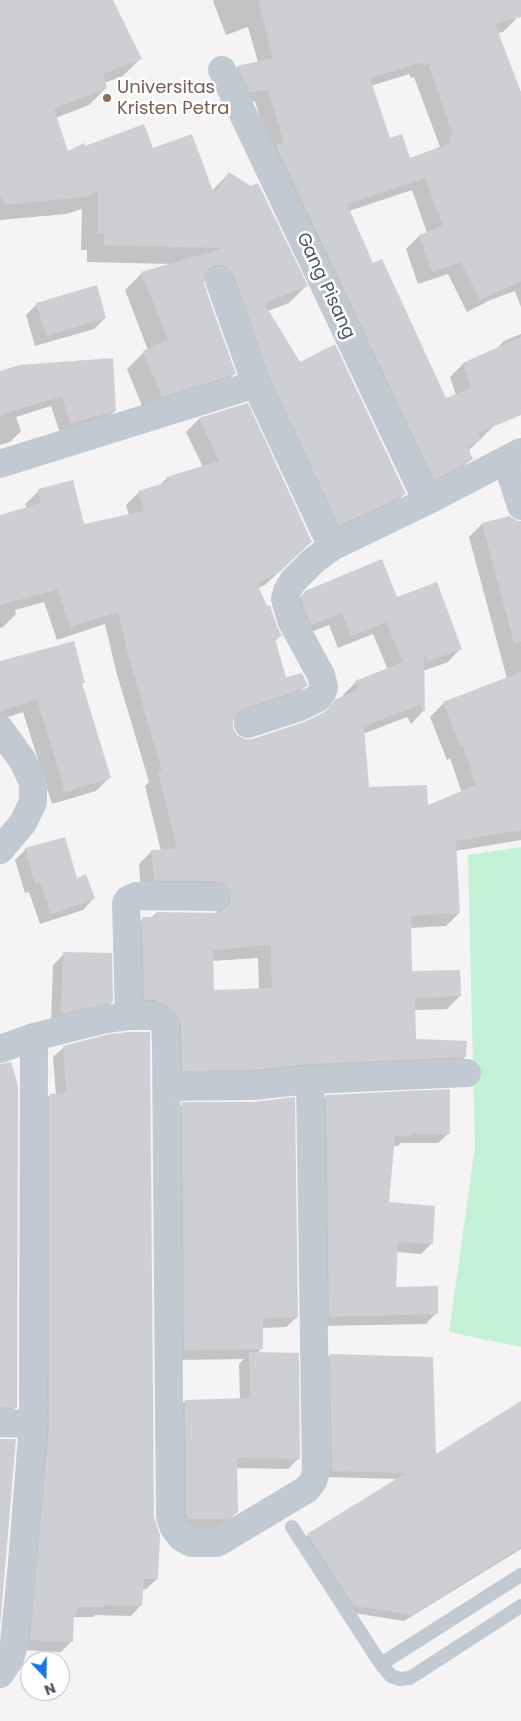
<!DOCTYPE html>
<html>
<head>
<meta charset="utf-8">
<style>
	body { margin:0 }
	#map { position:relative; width:521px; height:1721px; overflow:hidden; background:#f5f3f3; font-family:Poppins,sans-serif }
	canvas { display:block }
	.north { position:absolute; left:20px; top:1651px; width:50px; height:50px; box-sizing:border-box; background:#fff; border:1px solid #b7bbc0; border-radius:50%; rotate:159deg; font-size:14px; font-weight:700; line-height:20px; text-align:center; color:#4a5661 }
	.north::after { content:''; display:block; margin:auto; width:18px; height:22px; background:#1a73e8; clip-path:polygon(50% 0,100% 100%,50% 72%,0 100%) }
</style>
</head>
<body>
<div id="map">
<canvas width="521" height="1721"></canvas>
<div class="north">N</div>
</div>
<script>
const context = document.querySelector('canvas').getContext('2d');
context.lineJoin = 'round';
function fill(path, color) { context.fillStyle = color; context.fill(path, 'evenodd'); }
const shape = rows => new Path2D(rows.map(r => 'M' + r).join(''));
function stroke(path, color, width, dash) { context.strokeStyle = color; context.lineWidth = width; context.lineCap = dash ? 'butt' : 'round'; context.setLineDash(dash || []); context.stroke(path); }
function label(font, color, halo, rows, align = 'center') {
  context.font = font + ' Poppins,sans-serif'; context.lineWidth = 5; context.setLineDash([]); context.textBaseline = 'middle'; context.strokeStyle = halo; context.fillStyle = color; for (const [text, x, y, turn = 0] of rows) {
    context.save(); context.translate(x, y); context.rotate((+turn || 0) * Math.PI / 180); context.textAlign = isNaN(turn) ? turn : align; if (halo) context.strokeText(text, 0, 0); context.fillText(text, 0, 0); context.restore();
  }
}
fill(shape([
	[521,847,521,1347,449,1332,475,1147,468,855]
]), '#c3f1d5');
fill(shape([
	[0,0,112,0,140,59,123,76,104,83,106,88,89,105,56,118,67,153,85,148,153,150,212,191,229,173,306,286,289,303,268,311,300,363,405,493,388,511,322,542,212,285,205,281,203,281,234,374,217,391,145,413,127,369,144,352,148,350,125,290,142,273,172,264,87,262,87,250,81,250,82,209,66,214,0,220],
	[214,0,511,0,516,19,503,32,497,33,521,95,521,307,515,291,490,300,467,312,448,274,418,284,406,249,419,236,427,233,412,190,349,211,372,265,445,399,456,395,450,377,463,364,496,349,504,341,521,334,521,409,496,424,468,451,471,459,458,472,421,492,270,153,255,101,237,105,225,80,238,67,258,62,248,27,226,35,213,1],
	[409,74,411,78,414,77,440,147,409,159,390,139,371,86],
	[37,304,105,318,94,329,35,346,26,315],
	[0,372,115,411,104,422,60,433,51,406,16,417,21,431,10,442,0,445],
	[247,405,311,542,266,584,257,589,280,636,275,641,285,679,306,685,293,699,277,706,232,721,232,730,236,736,244,740,253,740,302,724,323,714,344,697,343,695,356,682,388,670,373,634,338,648,329,625,298,637,292,605,306,592,397,599,461,648,448,662,423,671,424,710,411,724,407,717,363,734,368,788,426,806,462,793,450,758,447,760,430,717,444,703,507,679,469,537,482,524,521,522,521,840,455,851,459,913,446,926,410,928,411,973,460,996,447,1009,414,1010,415,1040,465,1057,452,1070,169,1084,168,1038,141,1013,129,932,143,919,151,918,156,913,217,913,216,902,141,893,139,864,152,851,161,851,145,786,149,782,116,671,105,624,57,640,44,602,15,610,16,614,3,627,0,628,0,516,27,509,25,504,39,491,83,526,129,515,126,505,139,492,159,486,167,478,203,467,186,432,199,419],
	[258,958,259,990,213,991,212,961],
	[0,662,84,682,81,685,110,777,96,791,52,804,23,712,0,720],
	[26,849,76,879,93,899,83,910,40,924,29,892,25,893,15,860],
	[64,954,112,1002,101,1013,51,1024,53,965],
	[64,1047,153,1517,157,1579,146,1589,142,1589,141,1605,131,1616,95,1615,93,1617,73,1617,72,1641,61,1652,20,1650,40,1105,50,1095,56,1095,53,1057],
	[0,1067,16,1407,4,1419,0,1419],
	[326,1096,449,1133,438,1143,401,1143,398,1146,393,1146,388,1204,431,1244,421,1254,396,1252,395,1288,436,1313,426,1324,320,1326,316,1106],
	[183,1104,297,1317,286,1327,262,1328,262,1348,257,1354,299,1458,288,1469,236,1468,237,1512,226,1523,215,1529,177,1529,175,1412,185,1401,240,1399,239,1364,244,1359,174,1360,172,1114],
	[330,1355,435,1456,521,1408,521,1549,404,1621,347,1612,301,1542,308,1535,399,1479,326,1477,324,1362]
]), '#0003');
fill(shape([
	[0,0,113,0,142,59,103,74,107,88,54,109,68,151,84,143,85,146,144,124,153,148,192,134,214,194,229,172,251,186,258,183,308,286,264,303,300,362,335,344,406,494,339,526,270,378,234,275,229,268,222,265,214,265,207,270,204,277,204,285,236,374,162,397,143,351,168,340,141,272,224,248,104,245,104,233,98,233,98,192,84,197,5,205,0,193],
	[258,0,521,0,521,17,495,24,521,92,521,281,480,300,461,262,432,272,419,235,443,226,425,178,347,204,373,263,382,259,446,398,471,388,463,363,521,337,521,415,478,433,481,440,467,446,473,459,434,480,278,150,276,145,284,143,268,89,250,93,237,66,273,58],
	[422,62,424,66,428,64,453,135,449,136,451,143,410,158,402,134,390,138,370,78],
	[97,285,106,318,46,336,36,303],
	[113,358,116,411,70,423,62,396,0,415,0,371,19,365],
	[248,403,312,542,302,550,281,571,257,584,267,606,270,605,276,624,282,636,275,639,286,677,302,673,308,686,291,693,243,709,237,713,233,721,233,728,237,735,244,739,253,739,304,722,325,712,336,699,359,690,355,681,403,662,386,622,351,636,342,613,311,625,306,614,301,599,305,591,382,559,397,597,437,582,462,649,427,662,424,652,425,711,423,711,420,705,364,726,369,787,427,785,428,805,476,785,463,746,460,747,443,702,521,672,521,830,456,841,460,913,411,916,412,971,460,970,461,996,415,998,416,1039,467,1041,466,1057,309,1064,252,1070,182,1071,181,1024,178,1016,167,1005,154,1000,144,1000,142,917,156,917,156,912,215,913,222,911,229,905,231,897,229,890,223,884,215,881,154,881,151,850,177,849,158,772,162,771,129,658,118,612,70,627,58,589,0,605,0,515,41,503,38,489,73,480,84,524,144,511,138,491,168,482,167,477,219,461,199,418],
	[271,945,272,988,214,990,213,950],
	[509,516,517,521,521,521,521,642,514,643,482,523],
	[74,641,85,683,82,683,111,778,65,792,37,699,0,711,0,661],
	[65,837,77,878,86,874,95,899,51,914,40,882,35,883,25,848],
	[63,952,112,953,113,1002,61,1014],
	[130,1032,150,1032,150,1044,154,1517,160,1535,158,1579,144,1579,142,1606,104,1605,104,1607,78,1607,77,1614,74,1614,73,1642,30,1640,49,1425,49,1094,66,1093,63,1046,109,1034],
	[11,1062,18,1086,17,1408,0,1407,0,1064],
	[450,1089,450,1134,410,1134,410,1136,395,1136,389,1202,435,1206,433,1244,398,1242,396,1287,438,1286,438,1314,329,1317,326,1095],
	[295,1097,298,1317,263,1318,263,1349,184,1350,182,1102,253,1102],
	[249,1352,299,1353,300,1459,237,1458,238,1512,226,1519,188,1519,186,1514,185,1400,250,1398],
	[330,1354,433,1357,436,1454,521,1401,521,1547,412,1615,354,1606,307,1534,406,1473,332,1471],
	[0,1439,16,1439,0,1627]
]), '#cdcfd5');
stroke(shape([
	[292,1527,381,1664,391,1676,400,1679,410,1678,521,1606],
	[381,1664,521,1575]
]), '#c1cad2', 14);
stroke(shape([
	[222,70,427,501],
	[219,280,256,384,332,547],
	[506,460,521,506],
	[0,464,256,384],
	[248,724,297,708,318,698,322,693,324,687,321,675,291,620,285,599,287,591,293,581,313,561,332,547,427,501,521,452],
	[0,729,23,761,33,783,33,802,23,823,0,850],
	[129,1016,126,903,129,899,136,896,215,897],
	[0,1049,34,1037,106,1019,129,1016,154,1016,161,1019,165,1025,166,1044,170,1517,174,1528,181,1537,191,1543,217,1543,307,1489,313,1481,316,1472,310,1080],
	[166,1087,253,1086,310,1080,467,1073],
	[0,1423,33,1424],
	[0,1674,10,1659,14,1644,22,1563,33,1424,34,1037]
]), '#c1cad2', 28);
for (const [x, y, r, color] of [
	[107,98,5,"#8d6e63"]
]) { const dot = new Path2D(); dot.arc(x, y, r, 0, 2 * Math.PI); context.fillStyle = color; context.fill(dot); stroke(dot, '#fff', 2); }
label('18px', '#785e54', '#fff', [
	["Universitas",117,88],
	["Kristen Petra",117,109]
], 'left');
label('18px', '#4a5661', '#fff', [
	["Gang Pisang",325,286,65]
]);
</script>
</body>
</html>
